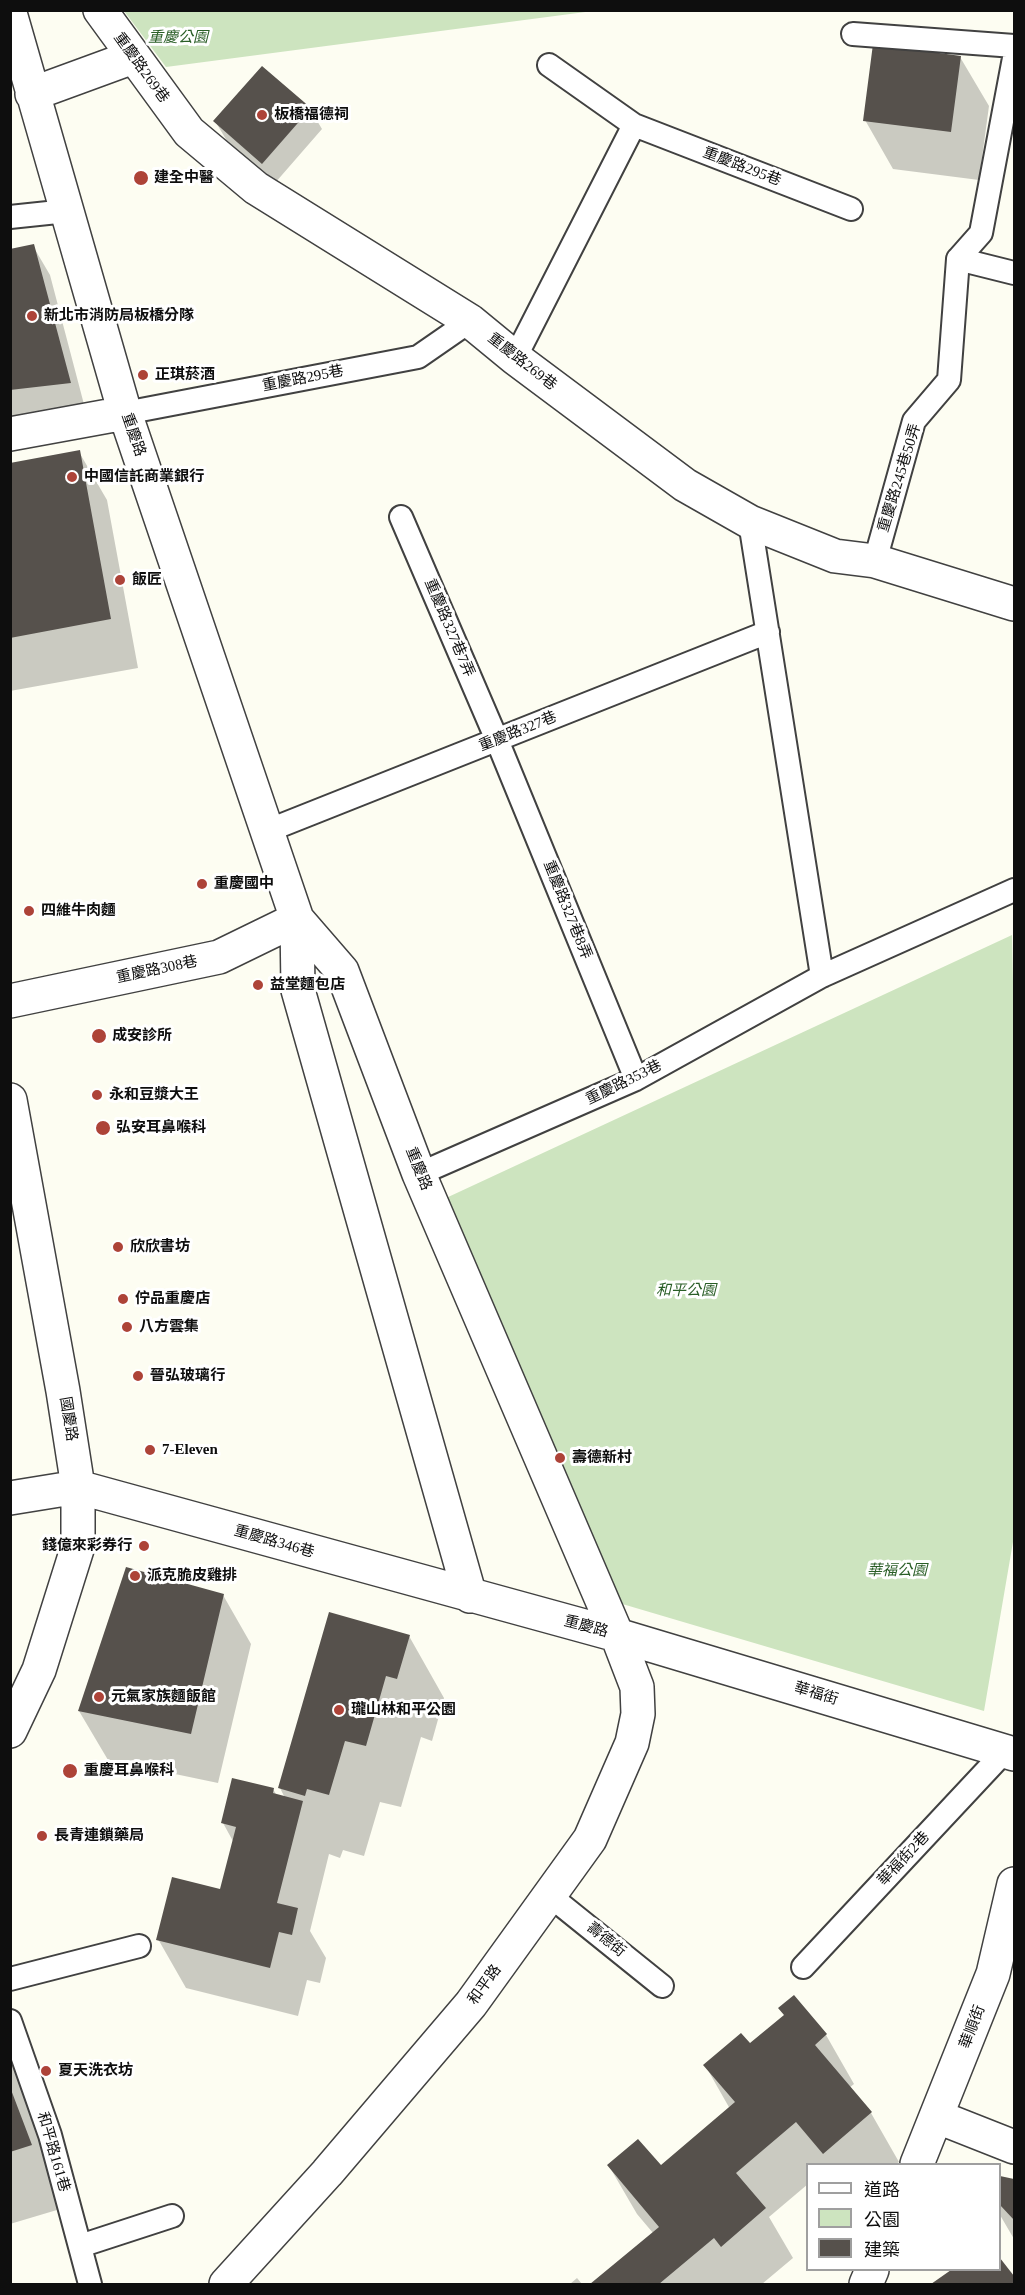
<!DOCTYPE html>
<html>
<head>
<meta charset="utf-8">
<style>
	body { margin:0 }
	#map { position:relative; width:1025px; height:2295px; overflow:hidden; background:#fdfdf2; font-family:"Times New Roman","Noto Sans TC",serif }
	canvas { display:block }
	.frame { position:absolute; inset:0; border:12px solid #0e0e0e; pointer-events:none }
	.legend { position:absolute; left:806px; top:2163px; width:195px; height:108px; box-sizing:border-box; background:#fff; border:2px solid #9f9f9f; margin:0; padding:8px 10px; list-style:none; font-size:18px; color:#0e0e0e }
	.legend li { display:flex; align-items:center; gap:12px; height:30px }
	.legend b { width:30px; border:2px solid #9f9f9f }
</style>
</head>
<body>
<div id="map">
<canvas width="1025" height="2295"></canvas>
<div class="frame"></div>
<ul class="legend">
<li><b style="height:8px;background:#fff"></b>道路</li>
<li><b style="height:16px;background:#cde4bf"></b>公園</li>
<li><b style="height:16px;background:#56514c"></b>建築</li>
</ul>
</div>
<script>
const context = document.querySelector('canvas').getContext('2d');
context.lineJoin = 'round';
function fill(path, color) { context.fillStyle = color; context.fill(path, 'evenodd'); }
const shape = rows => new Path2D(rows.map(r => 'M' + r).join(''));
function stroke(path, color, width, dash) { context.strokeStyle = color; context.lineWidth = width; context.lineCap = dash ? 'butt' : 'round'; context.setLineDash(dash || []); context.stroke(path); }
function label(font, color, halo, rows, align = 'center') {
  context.font = font + ' "Times New Roman","Noto Sans TC",serif'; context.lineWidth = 6; context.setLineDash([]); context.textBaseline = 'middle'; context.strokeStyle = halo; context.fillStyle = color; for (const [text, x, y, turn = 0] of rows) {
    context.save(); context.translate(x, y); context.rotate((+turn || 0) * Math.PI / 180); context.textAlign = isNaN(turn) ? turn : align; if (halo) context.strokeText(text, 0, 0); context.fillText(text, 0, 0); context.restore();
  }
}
fill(shape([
	[124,11,593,11,166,67],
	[1012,935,1014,1029,1014,1536,984,1711,619,1603,446,1198]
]), '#cde4bf');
fill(shape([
	[960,57,989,106,979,180,893,169,865,120],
	[263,68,310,109,322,129,275,183,227,141,215,121],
	[33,246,50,275,86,412,10,421,10,250],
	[79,452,107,500,138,668,10,691,10,464],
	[223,1595,251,1644,218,1783,108,1760,79,1711],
	[409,1636,444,1698,432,1741,421,1737,401,1807,380,1802,364,1856,343,1850,340,1858,329,1854,310,1931,326,1958,320,1983,307,1980,298,2016,186,1988,158,1939,222,1891,234,1843,223,1823,273,1789,277,1796,285,1798,280,1788],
	[826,2035,854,2084,849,2088,871,2113,899,2162,896,2164,808,2164,808,2184,769,2217,793,2258,762,2284,592,2284,653,2233,637,2214,609,2166,661,2167,730,2109,705,2065,750,2045],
	[10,2054,67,2207,10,2224],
	[1000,2177,1014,2181,1014,2239,1000,2215],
	[1000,2260,1014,2278,1014,2284,934,2284,954,2270,1000,2270],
	[577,2278,582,2284,570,2284]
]), '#0003');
fill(shape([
	[873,44,961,56,951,132,863,121],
	[262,66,311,108,262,164,213,121],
	[34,244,71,383,10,390,10,249],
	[80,450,111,619,10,638,10,463],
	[126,1567,224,1594,191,1734,78,1711],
	[329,1612,410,1635,397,1679,386,1676,366,1746,345,1741,329,1795,307,1789,305,1796,278,1788],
	[232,1778,274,1788,273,1793,303,1801,277,1903,298,1908,292,1935,279,1932,270,1968,156,1940,172,1877,220,1889,236,1827,221,1823],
	[794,1995,827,2034,815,2045,872,2112,823,2154,796,2122,736,2173,766,2208,721,2247,714,2238,659,2284,590,2284,659,2227,607,2165,638,2139,661,2165,735,2102,703,2065,741,2033,750,2043,784,2015,778,2008],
	[10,2087,32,2145,10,2152],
	[1000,2176,1014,2179,1014,2220,1000,2205],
	[1000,2258,1014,2276,1014,2284,931,2284,951,2270,1000,2270]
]), '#56514c');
const service = shape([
	[853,34,1014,46],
	[549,65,634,125,851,209],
	[10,217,67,211],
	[958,259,1014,273],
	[515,358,634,125],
	[125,413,418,357,470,321],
	[401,517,497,740,636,1079],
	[750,522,822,976],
	[875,561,914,421,949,380,958,259,981,233,1014,58],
	[267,831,768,632],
	[419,1174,636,1079,822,976,1014,890],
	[549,1895,662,1986],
	[803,1967,1005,1751],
	[10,1979,139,1946],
	[10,2021,50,2135,90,2284],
	[80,2246,172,2216]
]);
const minor = shape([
	[100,10,189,132,256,188,470,321,515,358,685,485,750,522,835,556,875,561,1014,604],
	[10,13,125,413,297,919,298,990,470,1596],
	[32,94,133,57],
	[10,434,125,413],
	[10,1001,219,957,297,919],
	[10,1100,63,1391,78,1487,78,1546,39,1670,10,1731],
	[10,1498,78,1487,617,1635,1014,1754],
	[938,2117,1014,2147],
	[917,2164,993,1974,1014,1884],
	[226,2284,327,2173,471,2004,590,1839,632,1743,638,1714,637,1687,617,1635,419,1174,342,971,297,919],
	[866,2284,872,2270]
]);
stroke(service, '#414141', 26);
stroke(minor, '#414141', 36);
stroke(service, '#fff', 22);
stroke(minor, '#fff', 33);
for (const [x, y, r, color] of [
	[262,115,6,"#ad4338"],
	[141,178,8,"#ad4338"],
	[32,316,6,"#ad4338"],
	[143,375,6,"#ad4338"],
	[72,477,6,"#ad4338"],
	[120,580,6,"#ad4338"],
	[202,884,6,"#ad4338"],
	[29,911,6,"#ad4338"],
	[258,985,6,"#ad4338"],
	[99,1036,8,"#ad4338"],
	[97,1095,6,"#ad4338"],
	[103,1128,8,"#ad4338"],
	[118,1247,6,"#ad4338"],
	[123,1299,6,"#ad4338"],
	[127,1327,6,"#ad4338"],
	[138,1376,6,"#ad4338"],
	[150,1450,6,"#ad4338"],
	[560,1458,6,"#ad4338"],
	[144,1546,6,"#ad4338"],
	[135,1576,6,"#ad4338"],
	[99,1697,6,"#ad4338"],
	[339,1710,6,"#ad4338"],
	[70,1771,8,"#ad4338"],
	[42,1836,6,"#ad4338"],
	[46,2071,6,"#ad4338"]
]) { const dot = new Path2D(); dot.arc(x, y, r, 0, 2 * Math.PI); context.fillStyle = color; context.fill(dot); stroke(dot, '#fff', 2); }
label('italic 15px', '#2a5e27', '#fff', [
	["重慶公園",178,38],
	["和平公園",686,1291],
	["華福公園",897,1571]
]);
label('15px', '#0e0e0e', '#fff', [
	["重慶路269巷",141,68,54],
	["重慶路295巷",742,167,21],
	["重慶路269巷",522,362,38],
	["重慶路295巷",303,379,-11],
	["重慶路",133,435,71],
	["重慶路245巷50弄",900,478,-73],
	["重慶路327巷7弄",449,628,67],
	["重慶路327巷",518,732,-22],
	["重慶路327巷8弄",567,910,68],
	["重慶路308巷",157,970,-12],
	["重慶路353巷",624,1083,-26],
	["重慶路",418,1169,68],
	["國慶路",68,1419,81],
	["重慶路346巷",274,1542,16],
	["重慶路",586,1627,15],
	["華福街",816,1694,17],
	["華福街2巷",904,1859,-47],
	["壽德街",606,1940,39],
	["和平路",485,1985,-54],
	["華順街",973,2027,-69],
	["和平路161巷",53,2152,74]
]);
label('bold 15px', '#0e0e0e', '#fff', [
	["板橋福德祠",274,115],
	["建全中醫",154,178],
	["新北市消防局板橋分隊",44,316],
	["正琪菸酒",155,375],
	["中國信託商業銀行",84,477],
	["飯匠",132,580],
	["重慶國中",214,884],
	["四維牛肉麵",41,911],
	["益堂麵包店",270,985],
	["成安診所",112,1036],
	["永和豆漿大王",109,1095],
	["弘安耳鼻喉科",116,1128],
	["欣欣書坊",130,1247],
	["佇品重慶店",135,1299],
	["八方雲集",139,1327],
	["晉弘玻璃行",150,1376],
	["7-Eleven",162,1450],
	["壽德新村",572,1458],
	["錢億來彩券行",132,1546,"right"],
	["派克脆皮雞排",147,1576],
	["元氣家族麵飯館",111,1697],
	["瓏山林和平公園",351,1710],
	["重慶耳鼻喉科",84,1771],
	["長青連鎖藥局",54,1836],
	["夏天洗衣坊",58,2071]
], 'left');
</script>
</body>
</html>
